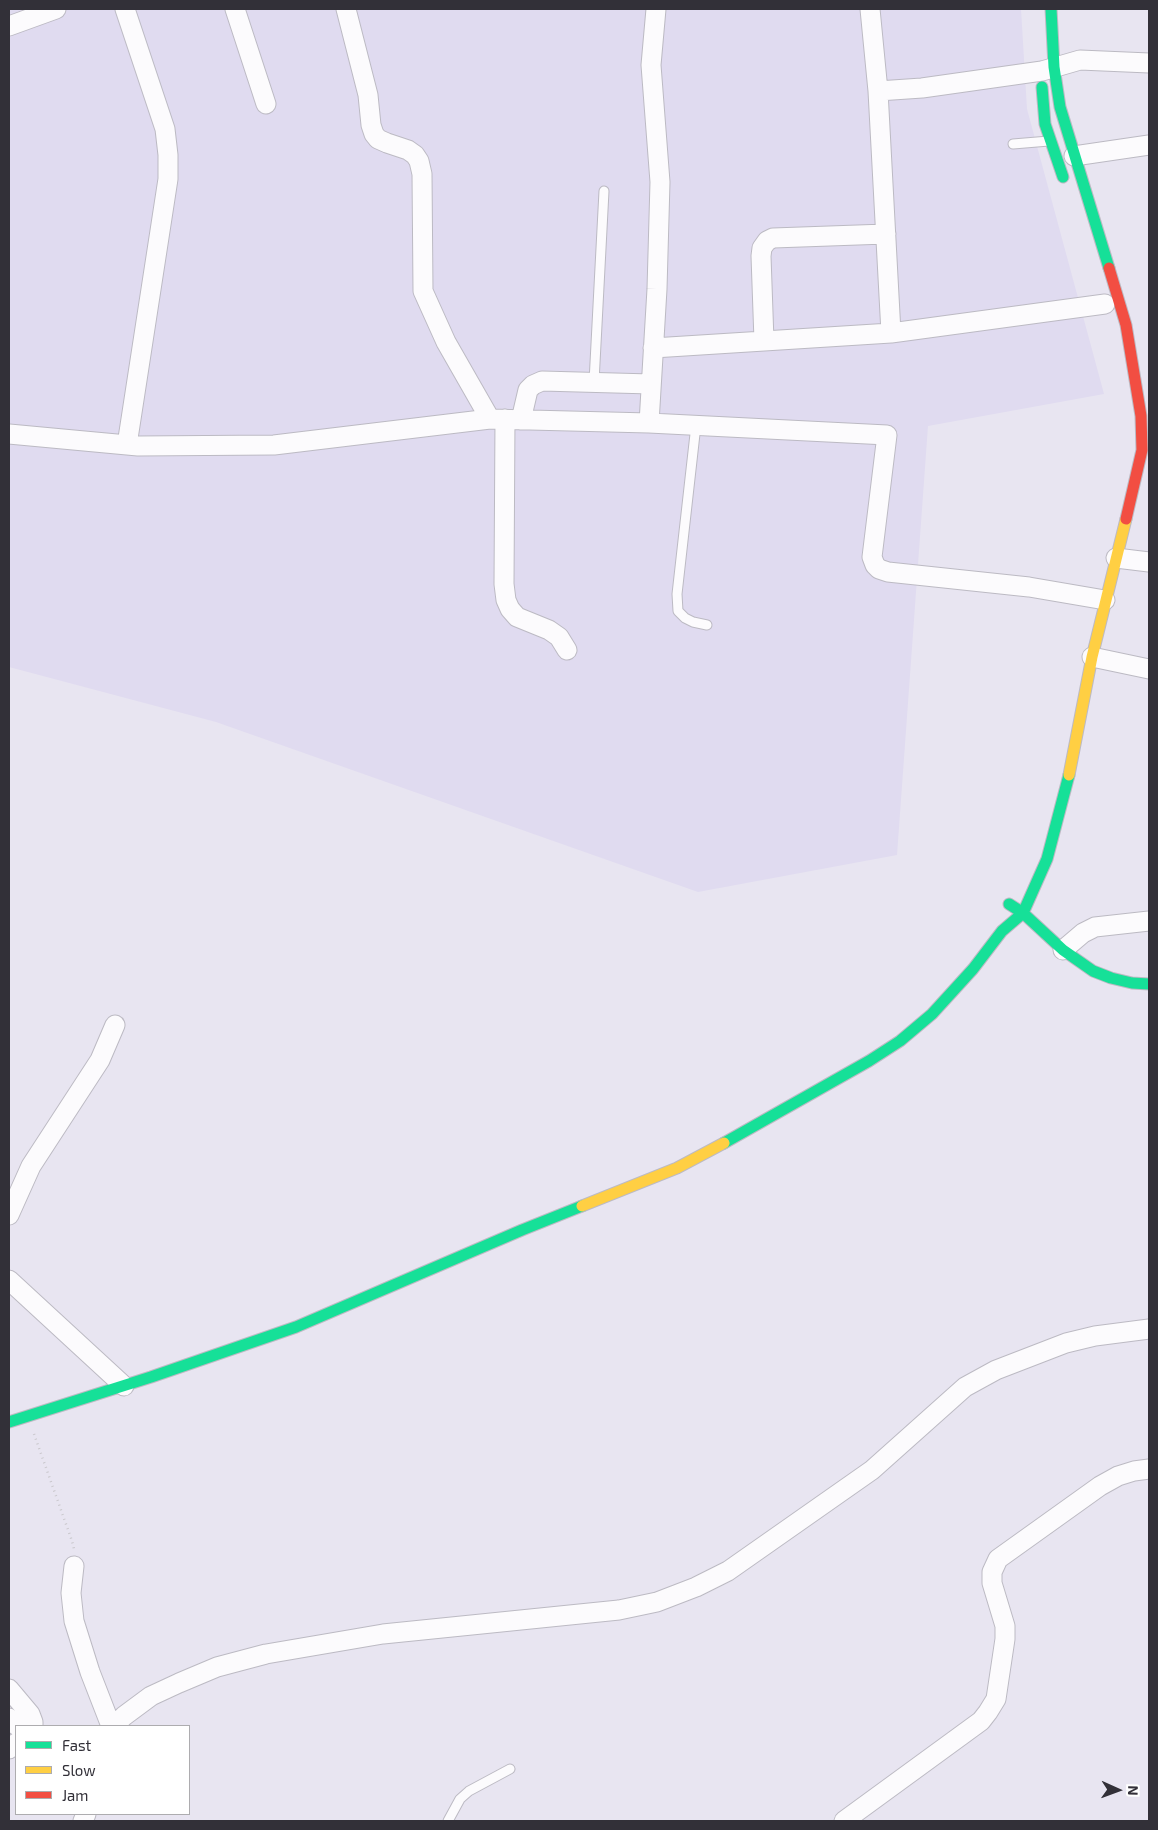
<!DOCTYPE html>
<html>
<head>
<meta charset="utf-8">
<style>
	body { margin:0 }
	#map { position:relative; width:1158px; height:1830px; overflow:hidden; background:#e8e5f1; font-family:"Exo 2",sans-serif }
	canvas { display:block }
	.frame { position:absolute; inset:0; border:10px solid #323038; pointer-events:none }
	.legend { position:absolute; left:15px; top:1725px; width:175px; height:90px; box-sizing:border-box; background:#fff; border:1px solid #adacaf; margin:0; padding:6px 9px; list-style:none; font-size:15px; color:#323038 }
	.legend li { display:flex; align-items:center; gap:10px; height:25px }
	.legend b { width:25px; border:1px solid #adacaf }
	.north { position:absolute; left:1093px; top:1765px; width:50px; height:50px; -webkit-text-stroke:4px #fff; paint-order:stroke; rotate:92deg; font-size:14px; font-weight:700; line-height:20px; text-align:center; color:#323038 }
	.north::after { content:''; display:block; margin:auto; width:18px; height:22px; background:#323038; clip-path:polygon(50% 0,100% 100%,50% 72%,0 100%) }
</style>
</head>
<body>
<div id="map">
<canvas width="1158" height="1830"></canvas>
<div class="frame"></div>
<ul class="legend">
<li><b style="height:6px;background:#16e098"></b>Fast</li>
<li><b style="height:6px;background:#ffcf43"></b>Slow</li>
<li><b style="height:6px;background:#f24e42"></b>Jam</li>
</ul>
<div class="north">N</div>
</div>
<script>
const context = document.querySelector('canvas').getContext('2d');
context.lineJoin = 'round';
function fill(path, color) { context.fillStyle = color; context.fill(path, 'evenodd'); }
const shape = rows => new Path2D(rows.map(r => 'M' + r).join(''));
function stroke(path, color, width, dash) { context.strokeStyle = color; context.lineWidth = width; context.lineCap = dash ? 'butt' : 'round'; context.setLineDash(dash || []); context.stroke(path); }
fill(shape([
	[9,9,1021,9,1027,109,1104,394,928,426,897,855,698,892,216,722,9,667]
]), '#e0dbf0');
const lane = shape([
	[1013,144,1049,141],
	[594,382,604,191],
	[696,425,677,594,678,611,685,618,693,622,707,625],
	[448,1821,460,1799,469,1791,510,1769]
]);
const street = shape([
	[125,9,165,129,168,155,168,179,127,445],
	[235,9,266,104],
	[870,9,878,91,891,333],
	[9,26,56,9],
	[878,91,922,88,1042,71,1080,60,1149,63],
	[1074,156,1149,145],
	[764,341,761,256,762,248,767,241,773,238,886,234],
	[653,348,891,333,1105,304],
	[490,419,649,423,887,435,872,557,875,565,879,569,888,572,1029,587,1105,600],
	[505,419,504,584,506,600,510,609,517,617,549,630,559,637,567,650],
	[521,420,528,390,533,385,542,381,651,384],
	[649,423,657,289,660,182,651,65,656,9],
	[9,434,138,446,274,445,490,419,446,342,423,291,422,174,419,161,415,155,408,150,387,143,378,139,374,134,371,125,368,95,346,9],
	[1116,558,1149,562],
	[1092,657,1149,669],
	[1063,950,1083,933,1095,927,1149,921],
	[9,1215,31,1166,100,1060,115,1025],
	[9,1280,124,1386],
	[74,1566,71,1593,74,1621,90,1672,111,1726],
	[9,1689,30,1714,33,1722,33,1726],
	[9,1718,17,1726],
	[114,1726,124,1716,151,1696,179,1683,217,1667,266,1654,383,1634,619,1610,657,1602,696,1587,728,1571,872,1470,965,1387,996,1370,1066,1343,1095,1336,1149,1329],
	[9,1749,16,1743],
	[83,1821,86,1814],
	[844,1821,981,1721,988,1712,996,1699,1005,1639,1005,1626,992,1583,992,1572,998,1559,1100,1486,1118,1476,1134,1471,1149,1469]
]);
const fast = shape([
	[1051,9,1054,67,1060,107,1109,268],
	[1042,87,1045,124,1063,177],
	[1009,904,1023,913,1063,950,1093,971,1111,978,1132,983,1149,984],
	[724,1143,869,1061,900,1041,932,1014,973,969,1002,931,1023,913,1047,859,1069,775],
	[9,1422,151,1377,296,1327,522,1230,582,1206]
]);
const slow = shape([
	[1069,775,1092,657,1126,519],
	[582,1206,677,1168,724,1143]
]);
const jam = shape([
	[1109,268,1126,325,1141,416,1142,450,1126,519]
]);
stroke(lane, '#bcbac3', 11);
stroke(street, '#bcbac3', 21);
stroke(fast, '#bcbac3', 13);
stroke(slow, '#bcbac3', 13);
stroke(jam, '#bcbac3', 13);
stroke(shape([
	[34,1434,72,1541,74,1549]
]), '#cac8cd', 2.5, [1, 4]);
stroke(lane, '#fcfbfd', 9);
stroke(street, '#fcfbfd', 19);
stroke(fast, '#16e098', 11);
stroke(slow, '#ffcf43', 11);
stroke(jam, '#f24e42', 11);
</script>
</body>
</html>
